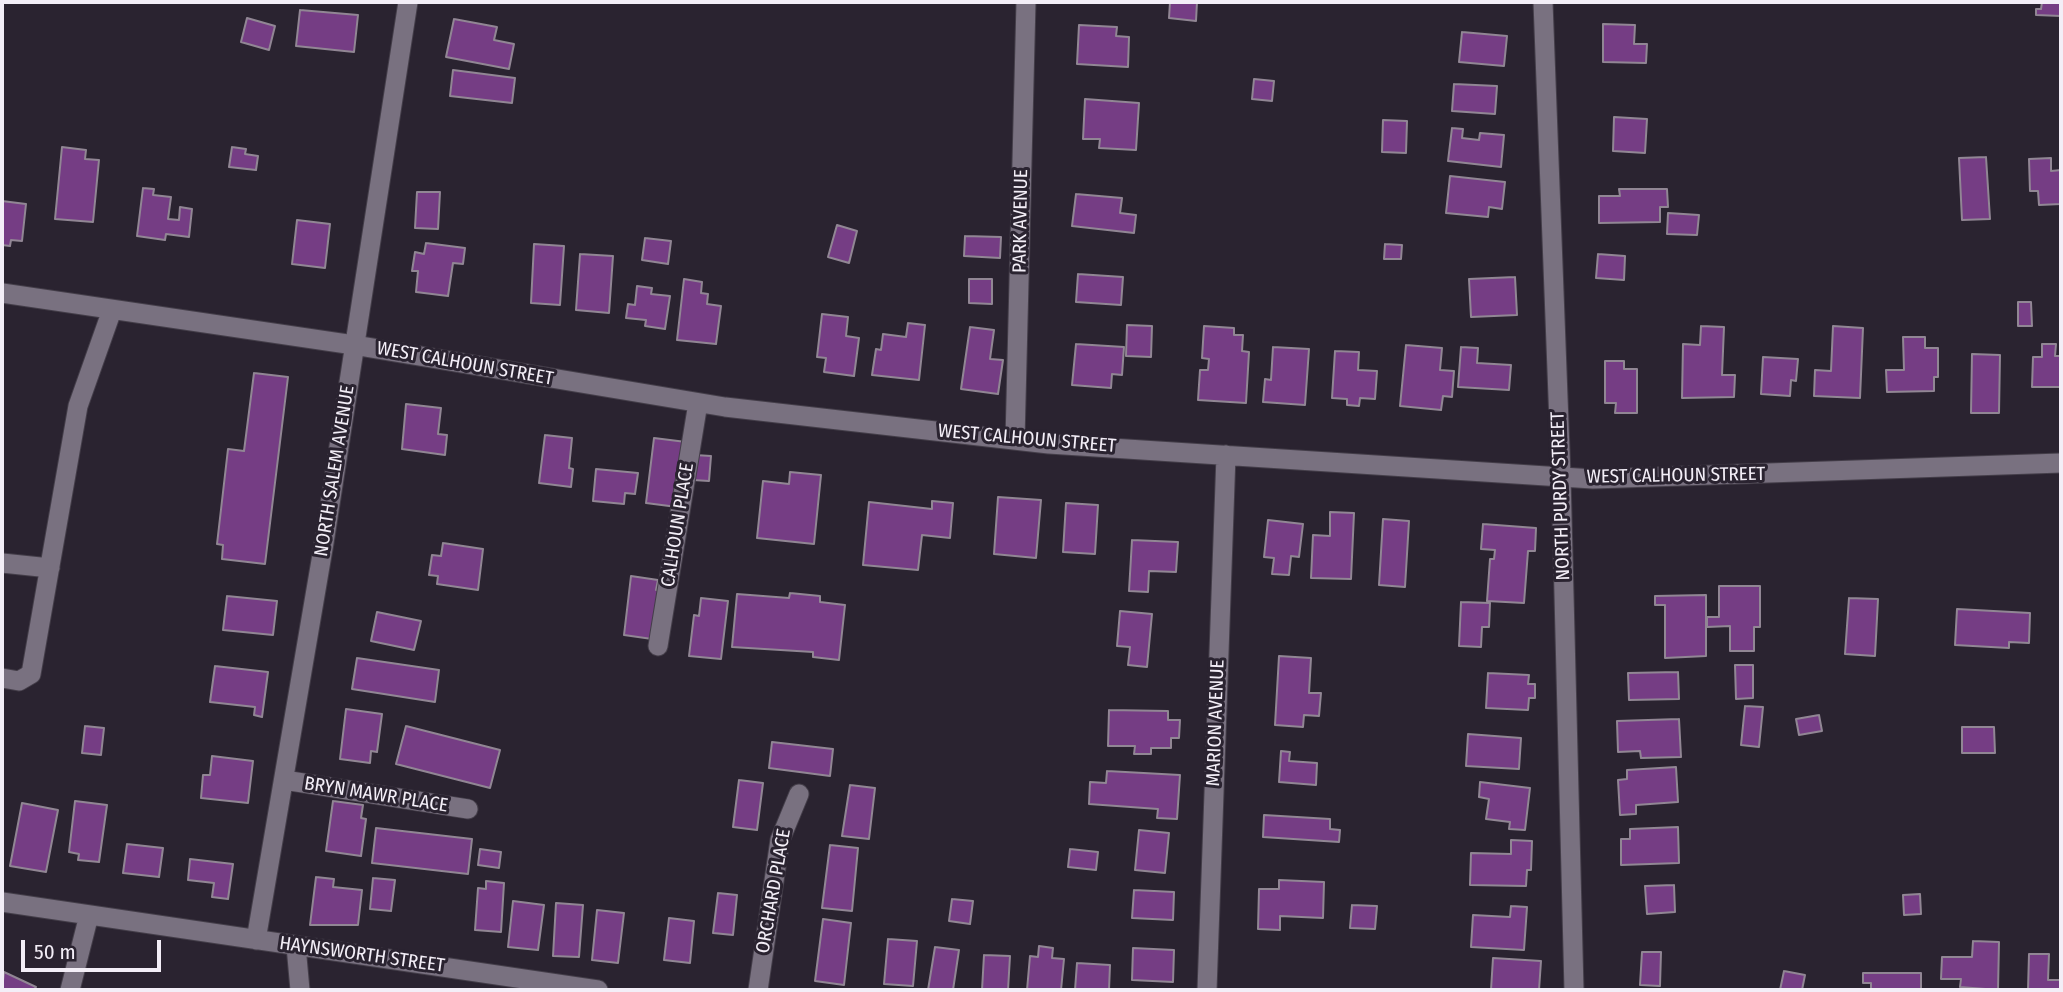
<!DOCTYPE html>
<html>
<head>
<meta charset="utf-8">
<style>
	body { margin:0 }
	#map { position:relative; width:2063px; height:992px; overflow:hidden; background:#2a2330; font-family:"Fira Sans Condensed",sans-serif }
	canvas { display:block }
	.frame { position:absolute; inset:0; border:4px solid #f3eef7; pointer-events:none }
	.scale { position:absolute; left:21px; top:940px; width:140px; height:32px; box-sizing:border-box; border:4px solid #f3eef7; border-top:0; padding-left:9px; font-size:21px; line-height:24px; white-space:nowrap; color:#f3eef7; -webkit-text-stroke:5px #2a2330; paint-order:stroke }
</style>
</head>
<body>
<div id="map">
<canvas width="2063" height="992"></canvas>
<div class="frame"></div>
<div class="scale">50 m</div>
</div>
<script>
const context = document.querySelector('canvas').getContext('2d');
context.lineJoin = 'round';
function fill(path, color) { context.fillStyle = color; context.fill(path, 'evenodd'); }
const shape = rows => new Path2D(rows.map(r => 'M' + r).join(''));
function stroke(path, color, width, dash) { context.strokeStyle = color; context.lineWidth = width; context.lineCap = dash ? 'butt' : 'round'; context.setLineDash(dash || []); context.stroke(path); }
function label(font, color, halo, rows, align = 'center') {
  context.font = font + ' "Fira Sans Condensed",sans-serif'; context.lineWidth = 6; context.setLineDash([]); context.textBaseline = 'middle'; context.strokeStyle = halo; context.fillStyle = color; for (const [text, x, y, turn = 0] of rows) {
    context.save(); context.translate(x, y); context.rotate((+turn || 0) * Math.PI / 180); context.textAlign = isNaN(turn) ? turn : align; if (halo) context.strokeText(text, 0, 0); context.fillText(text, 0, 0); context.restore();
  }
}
const building = shape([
	[1170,2,1197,2,1196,21,1169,18,1170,2],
	[2042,2,2061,2,2061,16,2036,15,2036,9,2041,9,2042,2],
	[300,10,358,15,354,52,296,46,300,10],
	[247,18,275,26,269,50,241,42,247,18],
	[454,19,497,27,494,40,514,44,509,69,446,57,454,19],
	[1603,24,1635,25,1634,44,1647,44,1646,63,1603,62,1603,24],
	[1079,25,1117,27,1116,36,1129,37,1128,67,1077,64,1079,25],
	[1462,32,1507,36,1504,66,1459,62,1462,32],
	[453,70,515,78,512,103,450,96,453,70],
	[1254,79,1274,81,1272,101,1252,99,1254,79],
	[1454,84,1497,86,1495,114,1452,111,1454,84],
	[1085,99,1139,103,1136,150,1099,148,1100,139,1083,139,1085,99],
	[1614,117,1647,119,1645,153,1613,151,1614,117],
	[1383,120,1407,121,1406,153,1382,152,1383,120],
	[1452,128,1463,129,1462,138,1479,140,1480,133,1504,135,1501,167,1448,161,1452,128],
	[62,147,86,150,85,159,99,160,93,222,55,219,62,147],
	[232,147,246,149,245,154,258,156,256,170,229,167,232,147],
	[1986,157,1990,219,1962,220,1959,158,1986,157],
	[2051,158,2051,171,2061,170,2061,204,2039,205,2038,191,2030,191,2029,159,2051,158],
	[1450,176,1505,182,1502,209,1489,207,1488,217,1446,213,1450,176],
	[143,188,154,189,153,195,171,197,168,219,179,220,180,207,192,209,189,237,166,234,165,240,137,236,143,188],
	[1619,189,1667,189,1668,207,1660,207,1660,222,1599,223,1599,196,1620,196,1619,189],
	[417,192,440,192,438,229,415,228,417,192],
	[1076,194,1122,198,1120,213,1136,215,1134,233,1072,226,1076,194],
	[2,201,26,204,22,241,11,240,10,246,2,245,2,201],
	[1668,213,1699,215,1697,235,1667,234,1668,213],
	[297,220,330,224,325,268,292,264,297,220],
	[837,225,857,231,849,263,828,257,837,225],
	[965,236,1001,237,1000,258,964,256,965,236],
	[645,238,671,241,668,264,642,260,645,238],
	[426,243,465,248,463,264,453,263,448,296,416,292,418,271,412,271,415,252,424,254,426,243],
	[534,244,564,246,560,305,531,303,534,244],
	[1385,244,1402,245,1401,259,1384,259,1385,244],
	[580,254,613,256,609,313,576,310,580,254],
	[1598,254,1625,256,1624,280,1596,278,1598,254],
	[1078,274,1123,277,1121,305,1076,302,1078,274],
	[1515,277,1517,315,1471,317,1469,279,1515,277],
	[684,279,702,282,701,293,708,294,707,304,721,306,716,344,677,340,684,279],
	[969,279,992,279,992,304,969,303,969,279],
	[637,286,652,288,651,294,670,296,665,329,645,326,646,320,626,318,628,304,635,305,637,286],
	[2018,302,2031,302,2032,326,2018,326,2018,302],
	[822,314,848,317,846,336,859,338,854,376,824,372,826,358,817,357,822,314],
	[908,323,925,325,919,380,872,375,876,349,881,350,883,334,906,337,908,323],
	[1127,325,1152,326,1151,357,1126,356,1127,325],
	[1204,326,1234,328,1234,335,1243,335,1242,351,1249,352,1246,403,1198,400,1200,370,1208,370,1209,359,1202,358,1204,326],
	[1701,326,1724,327,1722,375,1735,375,1734,397,1682,398,1683,344,1700,345,1701,326],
	[1833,326,1863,328,1860,398,1814,396,1815,370,1831,371,1833,326],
	[970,327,994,330,990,359,1003,360,998,394,961,389,970,327],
	[1903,337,1925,337,1925,348,1938,348,1938,377,1934,377,1934,391,1887,392,1886,370,1904,370,1903,337],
	[1076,344,1124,347,1122,375,1112,374,1111,388,1072,385,1076,344],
	[2042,344,2056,344,2055,356,2061,356,2061,387,2032,387,2033,357,2042,357,2042,344],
	[1406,345,1442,348,1440,370,1454,371,1452,397,1443,396,1441,410,1400,406,1406,345],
	[1273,347,1309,349,1305,405,1263,402,1265,379,1271,380,1273,347],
	[1461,347,1478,348,1477,363,1511,365,1509,390,1458,387,1461,347],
	[1335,351,1359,352,1358,370,1377,371,1375,399,1360,398,1359,406,1347,405,1347,399,1332,398,1335,351],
	[1972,354,2000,355,1999,413,1971,413,1972,354],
	[1763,357,1798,359,1796,381,1791,380,1790,396,1761,394,1763,357],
	[1605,361,1624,361,1624,369,1637,369,1637,413,1615,413,1616,403,1605,403,1605,361],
	[254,373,288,377,265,564,222,559,223,545,217,544,228,449,244,451,254,373],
	[406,404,441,408,438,434,447,435,445,455,402,449,406,404],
	[545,435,572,438,569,468,573,469,571,487,539,483,545,435],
	[654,438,686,442,677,507,646,503,654,438],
	[695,455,711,456,709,481,693,480,695,455],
	[596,469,638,473,635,494,625,493,624,504,593,501,596,469],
	[790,472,821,475,814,544,757,538,763,481,789,484,790,472],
	[998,497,1041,500,1036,558,994,554,998,497],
	[932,501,953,503,950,538,922,535,918,570,863,565,869,502,932,509,932,501],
	[1066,503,1098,505,1095,554,1063,552,1066,503],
	[1330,512,1354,513,1351,579,1311,578,1313,535,1330,536,1330,512],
	[1383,519,1409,521,1405,587,1379,585,1383,519],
	[1268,520,1303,524,1299,557,1291,556,1289,575,1272,574,1274,558,1264,557,1268,520],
	[1483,524,1536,528,1535,551,1528,551,1524,603,1487,601,1490,559,1494,559,1495,550,1481,549,1483,524],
	[1132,540,1178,542,1176,572,1149,571,1148,592,1129,591,1132,540],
	[443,543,483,549,478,590,437,584,438,576,429,575,432,555,441,556,443,543],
	[631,576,658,580,656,590,665,591,659,640,624,635,631,576],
	[1719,586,1760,586,1760,627,1754,627,1754,651,1730,651,1730,626,1707,627,1707,617,1719,617,1719,586],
	[790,593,820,596,820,602,845,605,839,660,813,657,813,652,732,647,737,594,789,598,790,593],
	[1706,595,1706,656,1665,658,1665,605,1655,605,1655,596,1706,595],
	[227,596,277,601,273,635,223,630,227,596],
	[701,598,728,601,721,659,689,656,694,615,699,616,701,598],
	[1849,598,1878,599,1875,656,1845,654,1849,598],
	[1461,602,1490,603,1489,627,1482,627,1481,647,1459,646,1461,602],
	[1957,609,2030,613,2029,643,2009,642,2009,648,1955,645,1957,609],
	[1120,611,1152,614,1147,667,1128,665,1130,647,1117,646,1120,611],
	[377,612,421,621,414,650,371,641,377,612],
	[1279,656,1311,658,1309,693,1321,693,1319,716,1304,715,1303,727,1275,725,1279,656],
	[357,658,439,670,435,702,352,689,357,658],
	[1735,665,1753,665,1753,698,1736,699,1735,665],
	[215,666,268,672,262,717,254,715,255,707,210,702,215,666],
	[1678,672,1679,699,1629,700,1628,673,1678,672],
	[1488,673,1529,675,1528,684,1535,684,1535,698,1529,698,1528,710,1486,708,1488,673],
	[1745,706,1763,707,1759,747,1741,745,1745,706],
	[346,709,382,714,377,752,371,751,370,763,340,759,346,709],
	[1109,710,1168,711,1168,720,1180,720,1179,738,1171,738,1171,748,1151,748,1151,754,1134,754,1135,746,1108,746,1109,710],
	[1819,715,1822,731,1799,735,1796,719,1819,715],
	[1679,719,1681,757,1641,758,1640,751,1618,752,1617,721,1679,719],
	[85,726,104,728,101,755,82,753,85,726],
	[406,726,500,750,490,788,396,764,406,726],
	[1962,727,1994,727,1995,753,1962,753,1962,727],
	[1468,734,1521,738,1519,769,1466,766,1468,734],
	[772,742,833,749,830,776,769,768,772,742],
	[1281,751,1290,752,1289,761,1317,763,1316,785,1279,782,1281,751],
	[212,756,253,761,248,803,201,798,203,775,210,775,212,756],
	[1676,767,1678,802,1636,805,1636,814,1620,815,1618,780,1627,779,1627,770,1676,767],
	[1107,771,1180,775,1177,819,1157,818,1158,809,1089,804,1090,782,1106,783,1107,771],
	[739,780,763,783,757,830,733,827,739,780],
	[1480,782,1530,788,1525,830,1509,829,1510,822,1486,819,1489,799,1479,797,1480,782],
	[850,785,875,788,869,839,842,836,850,785],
	[75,801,107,805,99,862,78,860,79,854,69,852,75,801],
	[333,801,363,805,361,818,366,819,361,856,326,851,333,801],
	[22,803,58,810,46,872,10,866,22,803],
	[1264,815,1330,819,1330,829,1340,830,1339,842,1263,837,1264,815],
	[1678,827,1679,863,1621,865,1621,839,1630,839,1630,829,1678,827],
	[376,828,472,839,468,874,372,863,376,828],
	[1139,830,1169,833,1165,873,1135,870,1139,830],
	[1511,840,1532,841,1531,870,1527,870,1526,886,1470,885,1471,853,1511,854,1511,840],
	[127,844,163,848,159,877,123,873,127,844],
	[830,845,858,848,852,911,822,908,830,845],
	[480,849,501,852,499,868,478,865,480,849],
	[1070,849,1098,852,1096,870,1068,867,1070,849],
	[190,859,233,864,228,899,212,897,214,883,188,880,190,859],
	[316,877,334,879,333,887,362,890,358,925,310,925,316,877],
	[373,878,395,880,391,911,370,909,373,878],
	[1279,880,1324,882,1323,918,1280,916,1280,930,1258,929,1259,889,1279,889,1279,880],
	[486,881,504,883,501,932,475,930,478,888,486,889,486,881],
	[1674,885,1675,912,1647,914,1645,886,1674,885],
	[1134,890,1174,892,1173,920,1132,918,1134,890],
	[718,893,737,895,733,935,713,933,718,893],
	[1920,894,1921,914,1904,915,1903,895,1920,894],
	[952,899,973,901,970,924,949,921,952,899],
	[513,901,544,905,538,950,508,947,513,901],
	[556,903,583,905,579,957,553,956,556,903],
	[1352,905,1377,906,1375,929,1350,928,1352,905],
	[1511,906,1527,907,1524,950,1471,947,1473,915,1510,917,1511,906],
	[597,910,624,913,618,963,592,960,597,910],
	[669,918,694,921,690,963,664,960,669,918],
	[823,919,851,923,844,985,815,981,823,919],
	[888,939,917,941,913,986,884,984,888,939],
	[1973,941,1999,942,1998,990,1960,987,1961,979,1941,979,1942,957,1972,957,1973,941],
	[1039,946,1053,948,1052,958,1064,959,1061,990,1027,990,1030,956,1038,957,1039,946],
	[935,947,959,950,953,990,928,990,935,947],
	[1133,948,1174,950,1173,982,1132,980,1133,948],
	[1642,952,1661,952,1660,986,1640,985,1642,952],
	[2029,954,2049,954,2048,980,2061,980,2061,990,2028,990,2029,954],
	[984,955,1010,956,1008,990,982,990,984,955],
	[1493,958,1541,961,1539,990,1491,990,1493,958],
	[1077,963,1110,965,1109,990,1075,990,1077,963],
	[1784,971,1805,975,1802,990,1780,990,1784,971],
	[4,972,36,987,34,990,2,990,4,972],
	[1863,973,1921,973,1921,990,1871,990,1871,983,1863,983,1863,973]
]);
fill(building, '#753d84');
stroke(building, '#918694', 2);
const minor = shape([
	[1543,2,1561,476,1574,990],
	[2,293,354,345,725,407,1049,444,1593,479,2061,463],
	[1015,440,1026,2],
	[2,563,50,568],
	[658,646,698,403],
	[2,678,19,681,31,674,78,406,112,310],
	[284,780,468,809],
	[2,902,598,990],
	[256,940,324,543,408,2],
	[296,946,300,990],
	[70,990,89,915],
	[758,990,780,840,799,794],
	[1207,990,1226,455]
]);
stroke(minor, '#443e49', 21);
stroke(minor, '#797180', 19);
label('19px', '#f3eef7', '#2a2330', [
	["PARK AVENUE",1021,221,-89],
	["WEST CALHOUN STREET",465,364,10],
	["WEST CALHOUN STREET",1027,439,5],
	["NORTH SALEM AVENUE",335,471,-81],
	["WEST CALHOUN STREET",1676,476,-1],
	["NORTH PURDY STREET",1561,496,-92],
	["CALHOUN PLACE",678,525,-81],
	["MARION AVENUE",1216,723,-88],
	["BRYN MAWR PLACE",376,795,9],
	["ORCHARD PLACE",774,891,-80],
	["HAYNSWORTH STREET",362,955,8]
]);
</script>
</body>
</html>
